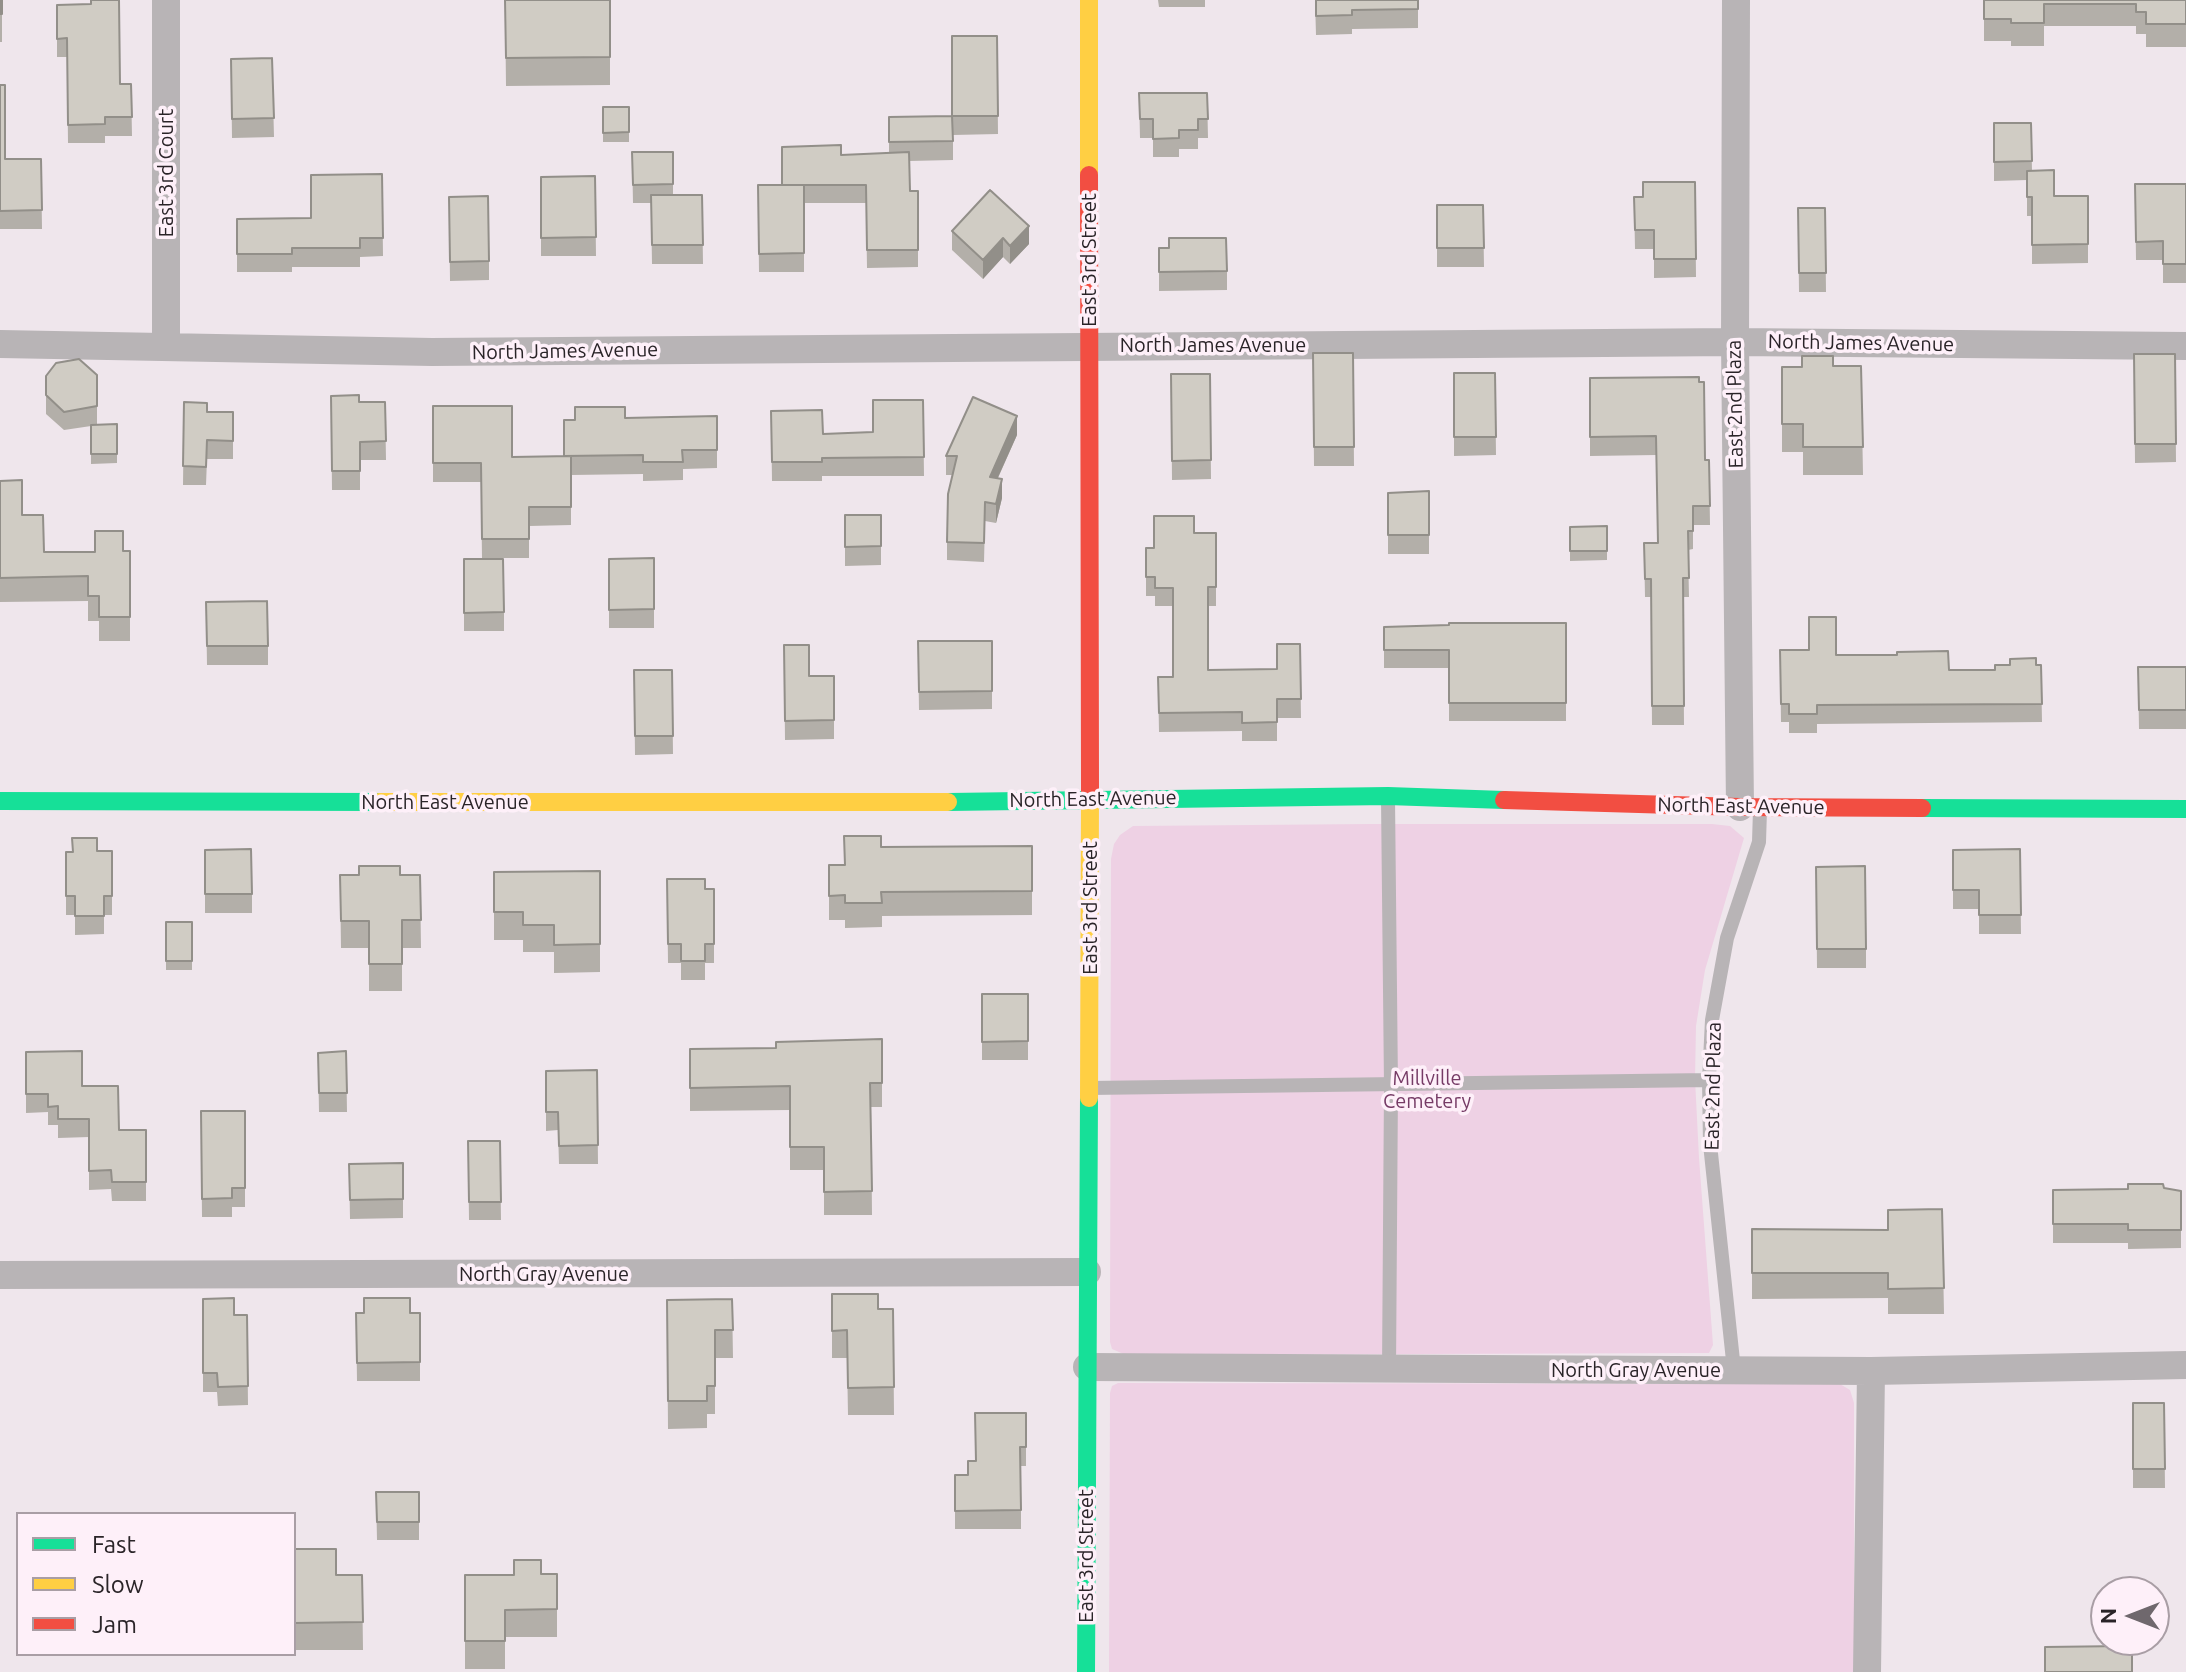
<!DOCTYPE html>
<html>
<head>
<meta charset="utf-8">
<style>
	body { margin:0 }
	#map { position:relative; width:2186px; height:1672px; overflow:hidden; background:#efe6ec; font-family:Ubuntu,sans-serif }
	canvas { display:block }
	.legend { position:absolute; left:16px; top:1512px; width:280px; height:144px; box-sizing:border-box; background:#fef0f9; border:2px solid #a99ea5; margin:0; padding:10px 14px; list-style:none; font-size:24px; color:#2a2428 }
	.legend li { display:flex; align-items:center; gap:16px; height:40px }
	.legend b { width:40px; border:2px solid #a99ea5 }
	.north { position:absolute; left:2090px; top:1576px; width:80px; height:80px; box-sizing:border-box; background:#fef0f9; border:2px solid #a99ea5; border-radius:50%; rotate:270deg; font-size:22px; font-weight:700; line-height:32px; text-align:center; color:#2a2428 }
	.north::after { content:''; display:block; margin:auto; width:28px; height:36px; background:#6f686d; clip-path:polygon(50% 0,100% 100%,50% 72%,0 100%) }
</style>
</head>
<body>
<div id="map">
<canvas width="2186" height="1672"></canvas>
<ul class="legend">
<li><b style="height:10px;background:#16e098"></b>Fast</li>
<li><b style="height:10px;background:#ffcf43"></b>Slow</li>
<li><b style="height:10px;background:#f24e42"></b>Jam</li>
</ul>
<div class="north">N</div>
</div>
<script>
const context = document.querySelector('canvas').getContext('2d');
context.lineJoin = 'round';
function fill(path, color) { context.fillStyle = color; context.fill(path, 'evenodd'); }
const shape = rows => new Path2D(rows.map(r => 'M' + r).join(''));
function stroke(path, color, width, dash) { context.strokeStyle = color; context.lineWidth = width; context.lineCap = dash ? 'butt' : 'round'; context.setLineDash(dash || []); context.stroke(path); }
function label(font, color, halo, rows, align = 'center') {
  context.font = font + ' Ubuntu,sans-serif'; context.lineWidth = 7; context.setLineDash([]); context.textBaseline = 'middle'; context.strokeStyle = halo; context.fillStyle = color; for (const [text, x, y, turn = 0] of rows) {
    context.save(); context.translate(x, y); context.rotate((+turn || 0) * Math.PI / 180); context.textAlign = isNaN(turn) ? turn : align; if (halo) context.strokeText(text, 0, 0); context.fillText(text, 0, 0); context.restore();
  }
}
fill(shape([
	[1370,824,1712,824,1730,826,1744,838,1705,970,1696,1026,1695,1079,1699,1158,1713,1345,1709,1353,1126,1355,1112,1349,1110,1342,1111,859,1114,844,1120,835,1133,826],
	[1118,1383,1840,1384,1850,1390,1854,1403,1854,1672,1109,1672,1110,1393,1112,1386]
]), '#eed1e4');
stroke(shape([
	[1388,798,1391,1086,1389,1370],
	[1089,1088,1709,1080],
	[1734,1370,1710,1144,1709,1080,1712,1020,1727,938,1759,842,1760,810]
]), '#b8b4b6', 14);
stroke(shape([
	[166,0,166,346],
	[1736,0,1735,342,1740,807],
	[0,344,432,352,1735,342,2186,346],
	[0,1275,1087,1272],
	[1087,1367,1871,1371,2186,1365],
	[1867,1672,1871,1371]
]), '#b8b4b6', 28);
stroke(shape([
	[0,801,379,802],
	[948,802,1388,796,1504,800],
	[1922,808,2186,809],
	[1086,1672,1089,1098]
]), '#16e098', 18);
stroke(shape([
	[1089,0,1089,175],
	[379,802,948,802],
	[1089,1098,1090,793]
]), '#ffcf43', 18);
stroke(shape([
	[1089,175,1090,793],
	[1504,800,1740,807,1922,808]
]), '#f24e42', 18);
fill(shape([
	[0,0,2,0,2,42,0,42],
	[505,0,610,0,610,85,506,86],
	[1158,0,1205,0,1205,7,1159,7],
	[1315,0,1418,0,1418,28,1352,29,1352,34,1316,35],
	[1984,0,2186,0,2186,47,2146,47,2146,34,2136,34,2136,26,2044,26,2044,46,2011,46,2011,41,1984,41],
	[57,5,120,84,131,84,132,136,105,136,105,143,68,143,67,57,57,57],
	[997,36,998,134,953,135,953,160,909,161,910,191,918,191,918,267,867,268,866,203,804,203,804,272,759,272,758,185,782,185,841,155,889,153,889,117,952,116],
	[272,58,274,137,232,138,231,59],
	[0,85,5,159,41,159,42,229,0,229],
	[1139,93,1207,93,1208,138,1198,138,1198,149,1179,149,1179,157,1153,157,1153,138,1140,138],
	[603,107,629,107,629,142,603,142],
	[1994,123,2031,123,2032,171,2054,196,2088,196,2088,263,2032,264,2032,216,2027,216,2027,180,1994,181],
	[632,152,673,152,673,195,702,195,703,264,652,264,651,203,633,203],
	[382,174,383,256,360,257,360,267,292,267,292,272,237,272,237,219,311,218],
	[595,176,596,256,541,256,541,177],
	[1695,182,1696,277,1654,278,1654,249,1635,249,1634,197,1643,197],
	[2135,184,2186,184,2186,283,2163,283,2163,260,2136,260],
	[990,190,1029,244,1010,264,1003,257,983,279,952,250,952,231],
	[449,197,489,261,489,280,450,281],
	[1437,205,1483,205,1484,267,1437,267],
	[1798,208,1825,208,1826,292,1799,292],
	[1159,248,1227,271,1227,290,1159,291],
	[1313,353,1353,353,1354,466,1314,466],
	[2134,354,2175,354,2176,462,2135,463],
	[1861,366,1863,475,1803,475,1803,452,1782,452,1782,367],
	[1454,373,1495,373,1496,455,1454,456],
	[1171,374,1210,374,1211,479,1172,480],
	[97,375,97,425,117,424,117,463,91,464,91,426,64,430,46,414,46,376],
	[1590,378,1705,460,1709,460,1710,525,1693,525,1693,549,1688,550,1689,597,1683,597,1684,725,1652,725,1651,597,1645,597,1644,543,1658,543,1656,455,1590,456],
	[331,396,359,402,385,402,386,460,360,460,360,490,332,490],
	[923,400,924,476,822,476,822,481,772,481,771,411,823,434,873,432],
	[184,402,207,412,233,412,233,459,207,459,206,485,183,485],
	[433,406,512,457,564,456,625,418,717,416,717,468,683,469,683,480,643,481,643,474,571,475,571,525,529,526,529,558,482,558,481,482,433,482],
	[1017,435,998,478,1002,498,996,523,985,521,984,562,947,560,947,542,952,475,946,475,946,456],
	[0,481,44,552,130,551,130,641,99,641,99,621,88,621,88,601,0,602],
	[1429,491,1429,554,1388,554,1388,493],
	[845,515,881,515,881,565,845,566],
	[1607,526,1607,560,1570,561,1570,527],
	[1194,533,1216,533,1216,606,1208,606,1208,670,1277,669,1300,644,1301,718,1277,718,1277,741,1242,741,1242,731,1159,732,1158,677,1173,677,1173,606,1155,606,1155,596,1146,596,1146,548,1154,548],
	[654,558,654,628,609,628,609,559],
	[464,559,504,612,504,631,464,631],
	[206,602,268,646,268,665,207,665],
	[1566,623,1566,721,1449,721,1449,668,1384,668,1384,627],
	[918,641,992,641,992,709,919,710],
	[784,645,809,676,834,676,834,739,785,740],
	[1780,650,1836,655,1949,670,1995,670,2041,665,2042,722,1817,724,1817,733,1789,733,1789,722,1781,722],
	[2138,667,2186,667,2186,729,2139,729],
	[634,670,672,670,673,754,635,755],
	[1032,846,1032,915,882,916,882,927,845,928,845,920,829,920,829,890,844,865,881,847],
	[2020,849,2021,934,1979,934,1979,909,1953,909,1953,850],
	[205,850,252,894,252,913,205,913],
	[112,851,112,915,104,915,104,934,75,935,75,915,66,915,66,852],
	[1816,867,1866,949,1866,968,1817,968],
	[600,871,600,972,554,973,554,952,523,952,523,940,494,940,494,872],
	[340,875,420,875,421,948,402,948,402,991,369,991,369,948,341,948],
	[667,879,705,889,714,889,714,963,705,963,705,980,681,980,681,963,668,963],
	[166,922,192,922,192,970,166,970],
	[982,994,1028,1041,1028,1060,982,1060],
	[882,1039,882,1107,871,1107,872,1215,824,1215,824,1170,790,1170,790,1110,690,1111,690,1049,776,1048],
	[346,1051,347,1112,319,1112,318,1053],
	[26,1052,82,1086,119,1130,146,1130,146,1201,112,1201,111,1189,89,1190,89,1137,58,1138,58,1125,48,1125,48,1112,26,1113],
	[597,1070,598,1164,559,1164,558,1130,546,1131,546,1071],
	[201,1111,245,1111,245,1207,232,1207,232,1217,202,1217],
	[468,1141,500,1141,501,1220,469,1220],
	[403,1163,403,1218,350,1219,349,1164],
	[2164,1188,2181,1191,2181,1248,2128,1249,2128,1243,2053,1243,2053,1190],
	[1942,1209,1944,1314,1888,1314,1888,1298,1752,1299,1752,1229,1888,1230],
	[832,1294,878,1309,893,1309,894,1415,848,1415,847,1358,832,1358],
	[203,1299,234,1315,247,1315,248,1405,218,1406,217,1392,203,1392],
	[732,1299,733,1358,715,1358,715,1414,707,1414,707,1428,668,1429,667,1300],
	[356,1313,410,1313,420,1362,420,1381,357,1381],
	[2133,1403,2164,1403,2165,1488,2133,1488],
	[1026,1413,1026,1466,1021,1466,1021,1529,955,1529,955,1475,968,1475,976,1461],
	[376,1492,419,1492,419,1540,377,1540],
	[294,1549,336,1575,362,1575,363,1650,294,1650],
	[557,1574,557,1637,505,1637,505,1669,465,1669,465,1575]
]), '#b3afa9');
fill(shape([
	[1029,226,1029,244,1010,264,1010,246],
	[1003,238,1003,257,983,279,983,260],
	[1017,416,1017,435,990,495,990,477],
	[1002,479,1002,498,996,523,996,504]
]), '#928f89');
const building = shape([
	[0,0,2,0,2,14,0,14,0,0],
	[91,0,119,0,120,84,131,84,132,117,105,117,105,124,68,125,67,38,57,39,57,5,91,4,91,0],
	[505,0,610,0,610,57,506,58,505,0],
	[1316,0,1418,0,1418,9,1352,10,1352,15,1316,16,1316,0],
	[1984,0,2186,0,2186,24,2146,24,2146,12,2136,12,2136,4,2044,4,2044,23,2011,23,2011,19,1984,19,1984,0],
	[952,36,997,36,998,116,952,116,952,36],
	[272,58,274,118,232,119,231,59,272,58],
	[0,85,5,85,5,159,41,159,42,210,0,211,0,85],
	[1139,93,1207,93,1208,119,1198,119,1198,130,1179,130,1179,138,1153,139,1153,119,1140,119,1139,93],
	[603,107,629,107,629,132,603,133,603,107],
	[952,116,953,141,889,142,889,117,952,116],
	[1994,123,2031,123,2032,161,1994,162,1994,123],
	[841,145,841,155,909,152,910,191,918,191,918,250,867,250,866,185,782,185,782,147,841,145],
	[632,152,673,152,673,184,633,185,632,152],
	[2054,170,2054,196,2088,196,2088,244,2032,245,2032,197,2027,197,2027,171,2054,170],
	[382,174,383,238,360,238,360,248,292,248,292,254,237,254,237,219,311,218,311,175,382,174],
	[595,176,596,237,541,238,541,177,595,176],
	[1643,182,1695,182,1696,259,1654,259,1654,230,1635,230,1634,197,1643,197,1643,182],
	[2135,184,2186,184,2186,264,2163,264,2163,241,2136,242,2135,184],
	[758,185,804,185,804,253,759,254,758,185],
	[990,190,1029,226,1010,246,1003,238,983,260,952,231,990,190],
	[651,195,702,195,703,245,652,245,651,195],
	[488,196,489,261,450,262,449,197,488,196],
	[1437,205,1483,205,1484,248,1437,248,1437,205],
	[1798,208,1825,208,1826,273,1799,273,1798,208],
	[1169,238,1226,238,1227,271,1159,272,1159,248,1169,248,1169,238],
	[1313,353,1353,353,1354,447,1314,447,1313,353],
	[2134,354,2175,354,2176,444,2135,444,2134,354],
	[1802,356,1833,356,1833,366,1861,366,1863,447,1803,447,1803,424,1782,424,1782,367,1802,367,1802,356],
	[79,359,97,375,97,406,64,412,46,395,46,376,56,363,79,359],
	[1454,373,1495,373,1496,437,1454,437,1454,373],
	[1171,374,1210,374,1211,460,1172,461,1171,374],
	[1699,377,1699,382,1704,382,1705,460,1709,460,1710,506,1693,506,1693,531,1688,531,1689,578,1683,578,1684,706,1652,706,1651,579,1645,579,1644,543,1658,543,1656,436,1590,437,1590,378,1699,377],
	[359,395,359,402,385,402,386,441,360,442,360,471,332,471,331,396,359,395],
	[973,397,1017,416,990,477,1002,479,996,504,985,502,984,543,947,542,948,494,957,456,946,456,973,397],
	[873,400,923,400,924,457,822,458,822,462,772,462,771,411,822,410,823,434,873,432,873,400],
	[184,402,207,403,207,412,233,412,233,441,207,440,206,467,183,466,184,402],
	[433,406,512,406,512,457,571,456,571,507,529,507,529,539,482,539,481,463,433,463,433,406],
	[575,407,625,407,625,418,717,416,717,450,682,450,683,462,643,462,643,455,564,456,564,420,575,420,575,407],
	[117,424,117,454,91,454,91,425,117,424],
	[22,480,22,515,43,515,44,552,95,552,95,531,123,531,123,551,130,551,130,617,99,617,99,596,88,596,88,576,0,578,0,481,22,480],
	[1429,491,1429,535,1388,535,1388,493,1429,491],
	[845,515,881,515,881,546,845,547,845,515],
	[1154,516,1194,516,1194,533,1216,533,1216,587,1208,587,1208,670,1277,669,1277,644,1300,644,1301,699,1277,699,1277,722,1242,723,1242,712,1159,713,1158,677,1173,677,1173,588,1155,588,1155,577,1146,577,1146,548,1154,548,1154,516],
	[1607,526,1607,551,1570,551,1570,527,1607,526],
	[654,558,654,609,609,610,609,559,654,558],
	[464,559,503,559,504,612,464,613,464,559],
	[267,601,268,646,207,646,206,602,267,601],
	[1809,617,1836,617,1836,655,1897,655,1897,652,1948,651,1949,670,1995,670,1995,665,2010,665,2010,659,2036,658,2036,665,2041,665,2042,704,1817,705,1817,714,1789,714,1789,704,1781,704,1780,650,1809,650,1809,617],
	[1449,623,1566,623,1566,703,1449,703,1449,650,1384,650,1384,627,1449,625,1449,623],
	[918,641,992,641,992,691,919,692,918,641],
	[784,645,809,645,809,676,834,676,834,720,785,721,784,645],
	[2138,667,2186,667,2186,710,2139,710,2138,667],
	[634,670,672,670,673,736,635,736,634,670],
	[844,836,881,836,881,847,1032,846,1032,891,881,892,882,903,845,903,845,895,829,896,829,865,845,865,844,836],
	[72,838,97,838,97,851,112,851,112,896,104,896,104,916,75,916,75,896,66,896,66,852,73,852,72,838],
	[251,849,252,894,205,894,205,850,251,849],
	[2020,849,2021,915,1979,915,1979,890,1953,890,1953,850,2020,849],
	[359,866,400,866,400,875,420,875,421,920,402,920,402,964,369,964,369,921,341,921,340,875,359,875,359,866],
	[1865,866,1866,949,1817,949,1816,867,1865,866],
	[600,871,600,944,554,945,554,925,523,925,523,912,494,912,494,872,600,871],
	[667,879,705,879,705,889,714,889,714,944,705,944,705,961,681,961,681,944,668,944,667,879],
	[166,922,192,922,192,961,166,961,166,922],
	[982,994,1028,994,1028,1041,982,1042,982,994],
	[882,1039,882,1083,870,1083,872,1191,824,1192,824,1147,790,1147,790,1086,690,1088,690,1049,776,1048,776,1042,882,1039],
	[82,1051,82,1086,118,1086,119,1130,146,1130,146,1182,112,1182,111,1170,89,1171,89,1119,58,1119,58,1106,48,1107,48,1094,26,1094,26,1052,82,1051],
	[346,1051,347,1093,319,1093,318,1053,346,1051],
	[597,1070,598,1145,559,1146,558,1112,546,1112,546,1071,597,1070],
	[201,1111,245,1111,245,1188,232,1188,232,1198,202,1199,201,1111],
	[468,1141,500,1141,501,1202,469,1202,468,1141],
	[403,1163,403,1199,350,1200,349,1164,403,1163],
	[2128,1184,2163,1184,2164,1188,2181,1191,2181,1230,2128,1230,2128,1224,2053,1224,2053,1190,2128,1189,2128,1184],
	[1942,1209,1944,1288,1888,1289,1888,1273,1752,1273,1752,1229,1888,1230,1888,1210,1942,1209],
	[832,1294,878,1294,878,1309,893,1309,894,1387,848,1388,847,1330,832,1331,832,1294],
	[234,1298,234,1315,247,1315,248,1386,218,1387,217,1373,203,1373,203,1299,234,1298],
	[364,1298,410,1298,410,1313,420,1313,420,1362,357,1363,356,1313,364,1313,364,1298],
	[732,1299,733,1330,715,1330,715,1386,707,1386,707,1401,668,1401,667,1300,732,1299],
	[2133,1403,2164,1403,2165,1469,2133,1469,2133,1403],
	[975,1413,1026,1413,1026,1447,1020,1447,1021,1510,955,1511,955,1475,968,1475,968,1461,976,1461,975,1413],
	[376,1492,419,1492,419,1522,377,1522,376,1492],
	[294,1549,336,1549,336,1575,362,1575,363,1622,294,1623,294,1549],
	[514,1560,541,1560,541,1574,557,1574,557,1609,505,1610,505,1641,465,1641,465,1575,514,1575,514,1560],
	[2124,1646,2124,1653,2132,1653,2132,1672,2045,1672,2045,1647,2124,1646]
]);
fill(building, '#d0ccc4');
stroke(building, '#928f89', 2);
label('20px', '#2a2428', '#fef0f9', [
	["East 3rd Court",166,173,-90],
	["East 3rd Street",1089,260,-90],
	["North James Avenue",1861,343,1],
	["North James Avenue",1213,345],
	["North James Avenue",565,351,-1],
	["East 2nd Plaza",1735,404,-91],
	["North East Avenue",1093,799,-1],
	["North East Avenue",445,802],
	["North East Avenue",1741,806,1],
	["East 3rd Street",1090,908,-90],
	["East 2nd Plaza",1713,1086,-89],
	["North Gray Avenue",544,1274],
	["North Gray Avenue",1636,1370],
	["East 3rd Street",1086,1556,-90]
]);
label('20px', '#763b66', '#fef0f9', [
	["Millville",1427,1078],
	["Cemetery",1427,1101]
]);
</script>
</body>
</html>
